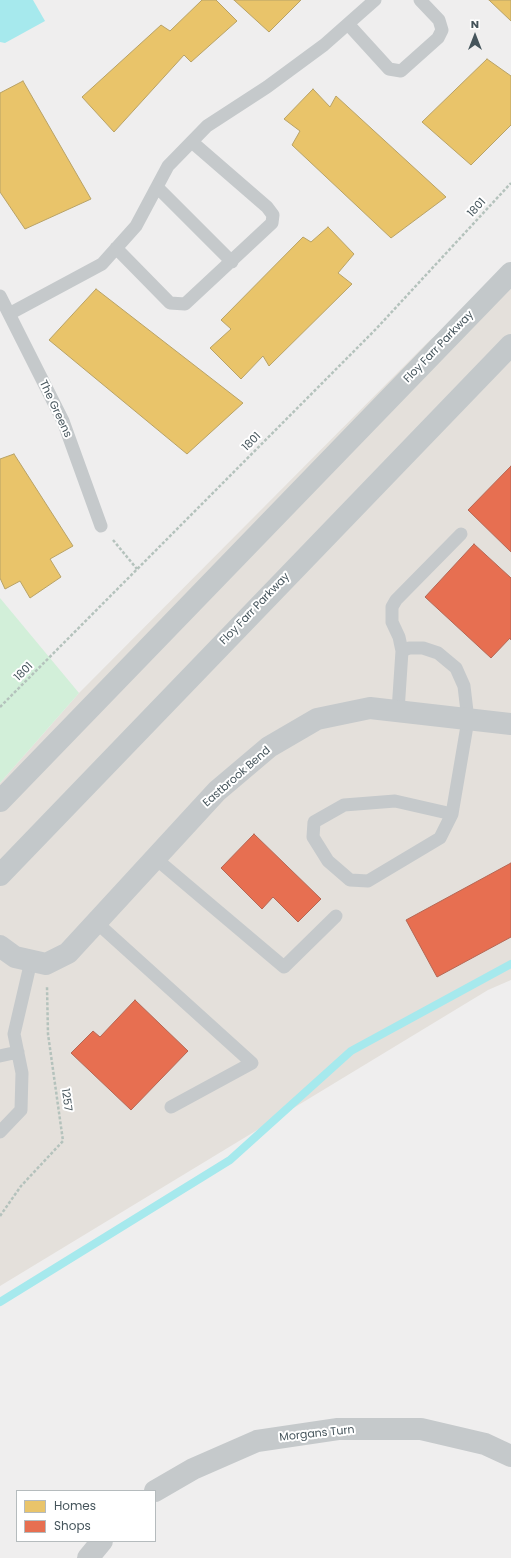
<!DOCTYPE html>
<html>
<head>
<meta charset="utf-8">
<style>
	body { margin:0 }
	#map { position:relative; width:511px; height:1558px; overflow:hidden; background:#efeeee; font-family:Poppins,sans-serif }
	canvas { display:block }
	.legend { position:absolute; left:16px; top:1490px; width:140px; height:52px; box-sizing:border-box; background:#fff; border:1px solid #b5bbbd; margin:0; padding:5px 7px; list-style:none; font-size:12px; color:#45545b }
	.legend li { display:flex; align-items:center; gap:8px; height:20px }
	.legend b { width:20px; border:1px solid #b5bbbd }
	.north { position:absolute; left:455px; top:16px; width:40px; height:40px; -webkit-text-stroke:3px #fff; paint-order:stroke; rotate:0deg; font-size:11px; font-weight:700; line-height:16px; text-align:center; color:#45545b }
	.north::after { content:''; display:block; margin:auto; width:14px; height:18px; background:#45545b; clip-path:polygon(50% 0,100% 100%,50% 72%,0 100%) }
</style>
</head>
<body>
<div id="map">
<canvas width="511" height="1558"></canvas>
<ul class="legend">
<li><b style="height:11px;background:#e9c46a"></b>Homes</li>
<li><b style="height:11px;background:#e76f51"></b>Shops</li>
</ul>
<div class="north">N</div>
</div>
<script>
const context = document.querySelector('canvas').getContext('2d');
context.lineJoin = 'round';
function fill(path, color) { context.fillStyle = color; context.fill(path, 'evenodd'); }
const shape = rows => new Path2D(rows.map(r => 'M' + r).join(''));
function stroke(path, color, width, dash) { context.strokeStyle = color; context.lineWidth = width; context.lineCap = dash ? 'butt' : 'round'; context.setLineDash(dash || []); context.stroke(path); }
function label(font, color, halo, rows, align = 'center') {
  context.font = font + ' Poppins,sans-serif'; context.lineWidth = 4; context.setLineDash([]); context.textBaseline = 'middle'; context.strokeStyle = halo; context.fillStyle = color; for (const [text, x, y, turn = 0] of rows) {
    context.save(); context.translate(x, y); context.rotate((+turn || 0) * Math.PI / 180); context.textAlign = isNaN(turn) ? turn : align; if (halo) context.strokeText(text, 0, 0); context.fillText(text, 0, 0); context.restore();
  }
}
fill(shape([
	[511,270,511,980,488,990,0,1286,0,783,79,693,429,341]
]), '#e4e0db');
fill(shape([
	[0,598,79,693,0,783]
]), '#d2efd9');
fill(shape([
	[0,0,33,0,45,21,5,43,0,42]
]), '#a6e9ed');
const homes = shape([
	[202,0,216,0,237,21,191,62,184,55,114,132,82,97,161,25,170,31,202,0],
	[234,0,301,0,269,32,234,0],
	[489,0,511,0,511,21,489,0],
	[487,59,511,76,511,125,471,165,422,122,487,59],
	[23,81,91,199,25,229,0,192,0,93,23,81],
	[313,89,330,107,336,96,446,197,391,238,292,145,300,131,284,119,313,89],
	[328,227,354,254,338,273,352,284,269,366,263,356,241,379,210,348,231,329,221,320,303,237,311,242,328,227],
	[96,289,243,403,187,454,49,340,96,289],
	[14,454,73,546,50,559,61,577,30,598,20,581,5,589,0,578,0,459,14,454]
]);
fill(homes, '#e9c46a');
stroke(homes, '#b8a266', 1);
const shops = shape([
	[511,466,511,552,468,510,511,466],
	[474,544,511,578,511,640,510,638,491,658,425,597,474,544],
	[254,834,321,899,298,922,273,897,262,909,221,868,254,834],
	[511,863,511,937,437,977,406,920,511,863],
	[135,1000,188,1051,131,1110,71,1053,93,1031,100,1037,135,1000]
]);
fill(shops, '#e76f51');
stroke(shops, '#b66754', 1);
stroke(shape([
	[0,1302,230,1160,351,1051,511,964]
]), '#a6e9ed', 8);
stroke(shape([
	[113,540,137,569],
	[0,707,376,329,511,183],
	[0,1216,21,1186,63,1141,48,1034,47,987]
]), '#b4c2bc', 2.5, [3, 2]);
stroke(shape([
	[348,24,389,69,401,71,438,38,442,30,439,20,420,0],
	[157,187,232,262],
	[116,248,170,303,185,304,272,223,273,215,267,207,192,142],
	[0,296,63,421,101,526],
	[9,314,102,264,136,226,168,166,207,126,267,87,324,45,375,0],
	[402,651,409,648,423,648,438,653,456,668,464,686,468,720,452,814,440,838,368,881,350,880,328,861,313,837,314,822,344,805,395,801,452,814],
	[398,711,402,651,399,637,392,622,392,607,396,600,461,534],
	[155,858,284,967,336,916],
	[96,922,252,1063,171,1107],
	[0,1056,18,1052],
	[0,1132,21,1110,22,1073,14,1034,31,961]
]), '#c5c9cb', 13);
stroke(shape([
	[0,946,15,957,46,964,68,953,217,791,269,747,317,719,370,708,511,724],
	[155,1491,193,1469,257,1441,338,1429,421,1429,485,1444,511,1456],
	[88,1558,102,1541]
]), '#c5c9cb', 22);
stroke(shape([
	[0,801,511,273],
	[0,875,511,345]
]), '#c3c8ca', 22);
label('11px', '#45545b', '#fff', [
	["1801",477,208,-47],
	["Floy Farr Parkway",439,347,-46],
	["The Greens",55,409,65],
	["1801",252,442,-45],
	["Floy Farr Parkway",255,609,-46],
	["1801",24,672,-45],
	["Eastbrook Bend",237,777,-41],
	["1257",66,1100,82],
	["Morgans Turn",317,1434,-6]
]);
</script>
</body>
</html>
